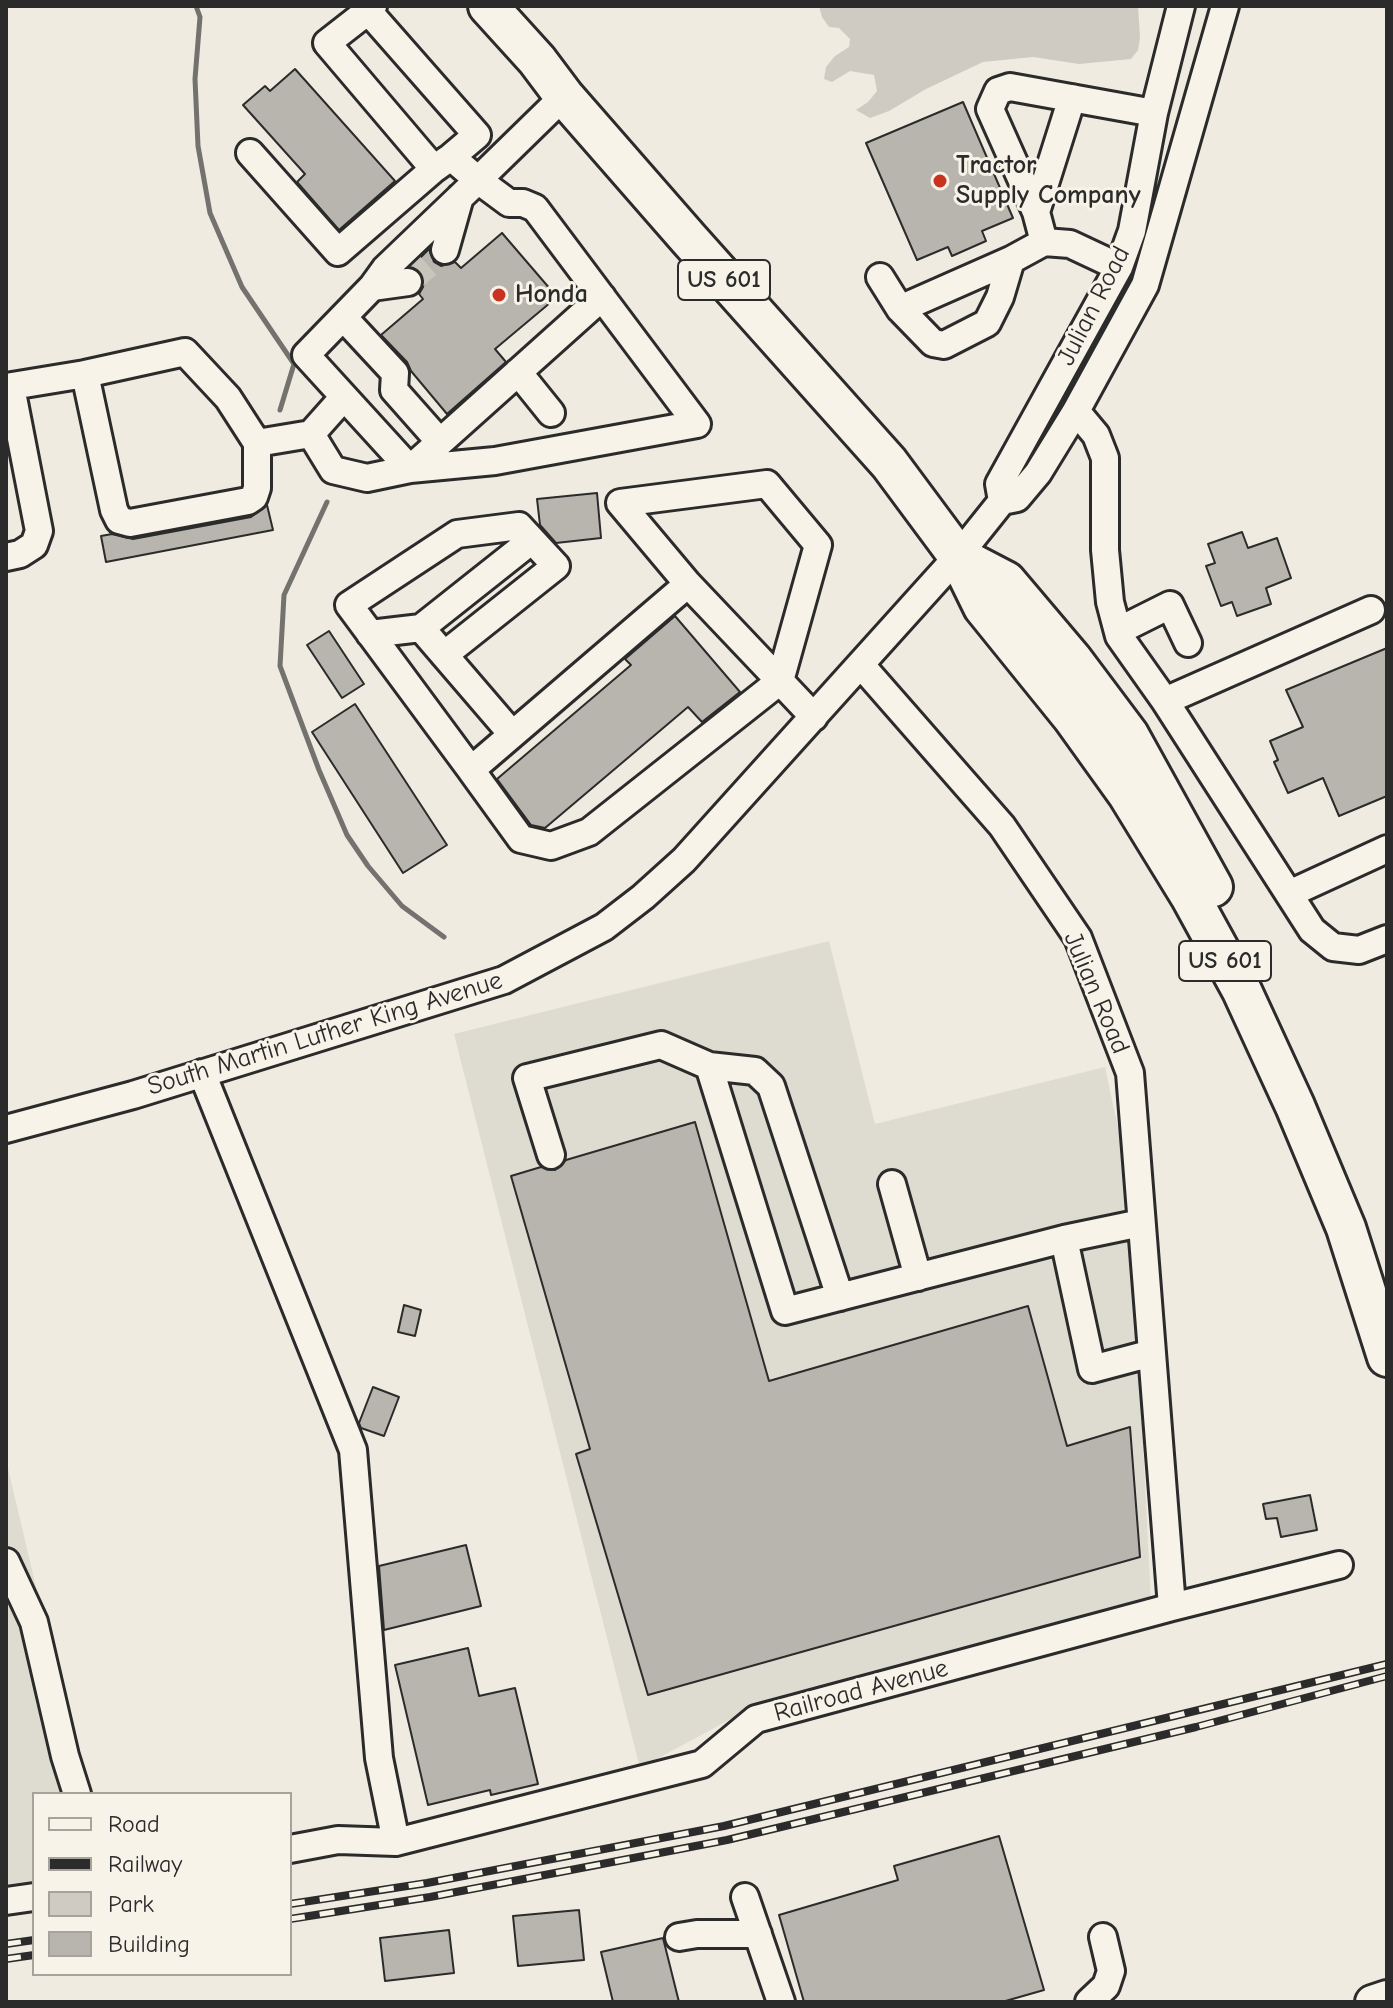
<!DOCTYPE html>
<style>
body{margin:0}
#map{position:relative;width:1393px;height:2008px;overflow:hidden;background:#efebe0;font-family:"Comic Neue",sans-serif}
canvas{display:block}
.frame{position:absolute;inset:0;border:8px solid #2b2b2b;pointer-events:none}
.legend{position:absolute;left:32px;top:1792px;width:260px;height:184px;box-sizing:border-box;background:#f7f3e8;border:2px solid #a5a39c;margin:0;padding:10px 14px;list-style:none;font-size:24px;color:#2b2b2b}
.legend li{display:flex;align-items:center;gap:16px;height:40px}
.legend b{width:40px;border:2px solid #a5a39c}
</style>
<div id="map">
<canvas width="1393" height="2008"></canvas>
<div class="frame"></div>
<ul class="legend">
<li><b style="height:10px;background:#f7f3e8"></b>Road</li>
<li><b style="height:10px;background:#2b2b2b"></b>Railway</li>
<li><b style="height:22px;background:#cfcbc2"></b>Park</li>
<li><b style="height:22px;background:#b8b5ae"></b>Building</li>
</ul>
</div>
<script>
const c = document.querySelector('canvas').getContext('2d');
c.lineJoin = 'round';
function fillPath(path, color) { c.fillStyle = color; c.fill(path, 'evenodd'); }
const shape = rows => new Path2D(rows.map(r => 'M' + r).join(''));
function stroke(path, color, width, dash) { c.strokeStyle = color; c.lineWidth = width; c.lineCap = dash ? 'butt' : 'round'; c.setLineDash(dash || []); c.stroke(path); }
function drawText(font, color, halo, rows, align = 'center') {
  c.font = font + ' "Comic Neue",sans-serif'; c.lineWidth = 6; c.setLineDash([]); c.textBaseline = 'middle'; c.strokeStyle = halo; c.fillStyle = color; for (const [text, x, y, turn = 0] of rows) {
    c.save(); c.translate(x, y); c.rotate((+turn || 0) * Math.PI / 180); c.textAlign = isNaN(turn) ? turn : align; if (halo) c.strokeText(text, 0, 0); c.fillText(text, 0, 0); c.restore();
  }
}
const built = shape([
 [829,941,875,1124,1105,1067,1130,1184,1151,1602,742,1713,640,1768,454,1034],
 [6,1460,85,1794,34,1794,34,1902,6,1905]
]);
const green = shape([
 [819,6,1138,6,1140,38,1138,50,1131,59,1079,64,1033,57,983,62,926,89,889,111,870,118,856,110,868,102,877,91,874,75,850,71,832,82,824,79,826,67,835,56,849,47,850,39,839,28,829,27,822,17]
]);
const stream = shape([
 [196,6,200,17,195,79,198,146,210,213,242,287,294,364,280,410],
 [327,502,284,595,280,666,319,770,347,835,368,866,402,906,444,937]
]);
const building = shape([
 [295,69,395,181,339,230,297,182,305,174,243,105,265,86,270,91,295,69],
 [963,102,1013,218,982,231,986,241,952,256,948,247,917,260,866,143,963,102],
 [502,233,557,297,495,349,506,362,447,414,411,371,407,362,381,335,423,299,419,294,423,287,424,279,420,272,411,267,429,249,434,262,441,266,455,262,461,268,502,233],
 [597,493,601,538,556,543,540,525,537,499,597,493],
 [267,505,273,530,106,562,101,536,112,534,133,539,251,517,267,505],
 [1242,532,1248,548,1277,538,1291,578,1266,588,1271,604,1237,616,1232,602,1221,606,1206,566,1215,563,1208,544,1242,532],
 [675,616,740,692,702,722,688,707,545,828,531,825,497,779,631,665,625,659,675,616],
 [329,631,364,684,342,698,307,645,329,631],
 [1387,648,1387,796,1339,816,1323,778,1288,793,1274,762,1278,760,1270,741,1303,727,1286,690,1387,648],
 [355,704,447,845,403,873,312,732,355,704],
 [695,1122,769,1381,1028,1306,1067,1446,1130,1427,1140,1557,648,1695,576,1454,590,1449,511,1176,541,1167,555,1170,566,1160,695,1122],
 [404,1305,421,1310,415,1336,398,1332,404,1305],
 [373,1387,399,1397,384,1436,361,1428,359,1423,373,1387],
 [1310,1495,1317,1530,1281,1537,1277,1518,1266,1519,1263,1504,1310,1495],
 [466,1545,481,1606,384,1630,379,1566,466,1545],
 [468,1648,479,1696,515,1688,538,1784,491,1795,490,1790,428,1805,395,1665,468,1648],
 [999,1836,1044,1990,1002,2002,804,2002,779,1915,898,1880,894,1866,999,1836],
 [579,1910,584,1960,518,1966,513,1916,579,1910],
 [449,1930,454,1973,385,1981,380,1938,449,1930],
 [663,1938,679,2002,613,2002,601,1952,663,1938]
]);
const minorTunnel = shape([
 [408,282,445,250]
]);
const minor = shape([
 [373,6,368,11,477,135,451,157,478,180,385,269,372,287,306,355,410,469,495,461,697,424,535,208,523,203,509,203,478,180,564,96],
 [368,11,327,43,434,169,448,159],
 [250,153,338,252,434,169],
 [1036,212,1072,98],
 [1044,242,1036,212,990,109,998,91,1010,87,1154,113],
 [445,250,460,197],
 [880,277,900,309,933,343,944,345,987,323,1000,297,1011,260],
 [372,287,408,282],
 [900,309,1011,260,1044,242,1070,244,1119,267],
 [343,317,395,373,394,390,440,442],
 [518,372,551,413],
 [6,387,85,374],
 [1076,411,1096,435,1105,458,1105,550,1110,602,1119,636,1165,701,1312,930,1333,947,1359,950,1387,939],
 [311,434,333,470,367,478,410,469,602,297],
 [257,443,228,398,185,352,85,374,114,510,119,520,130,523,248,501,254,497,257,488,257,443,311,434,343,398],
 [1002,501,999,484,1119,267,1132,231,1154,113,1181,6],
 [6,557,20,554,34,545,39,531,11,387],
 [688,584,620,503,767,484,818,545,780,681,589,832,551,846,521,839,471,770,688,584,780,681,814,717],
 [421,628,532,540],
 [1118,631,1170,605,1188,643],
 [370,634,421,628,512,734],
 [444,655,556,566,519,526,457,534,349,605,471,770],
 [861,665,1002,826,1078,938,1130,1073,1172,1607],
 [1165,701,1371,610],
 [1289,894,1387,849],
 [709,1066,755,1071,771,1086,840,1297],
 [202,1073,353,1450,379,1758,396,1842],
 [6,1129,133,1095,504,980,604,927,643,897,684,860,958,556,1002,501,1017,498,1038,473,1076,411,1145,285,1225,6],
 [551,1155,527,1078,661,1045,709,1066,785,1311,1064,1239],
 [892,1184,918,1277],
 [1141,1223,1064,1239,1092,1369,1152,1353],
 [6,1562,34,1622,65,1756,77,1794],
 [290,1849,338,1840,396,1842,702,1764,756,1719,1172,1607,1339,1565],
 [745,1897,781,2002],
 [6,1901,34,1897],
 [679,1937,697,1934,758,1934],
 [1089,2002,1106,1986,1111,1971,1103,1937]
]);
const major = shape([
 [1372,2002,1387,1997]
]);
const highway = shape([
 [488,6,537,60,564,96,688,238,889,463,958,556,983,607,1072,717,1128,795,1190,896,1242,991,1295,1106,1346,1228,1387,1357],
 [958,556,1006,581,1072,659,1129,735,1213,887]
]);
const rail = shape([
 [290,1904,427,1883,724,1826,1387,1664],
 [290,1919,430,1897,727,1840,1196,1727,1387,1676],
 [6,1944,34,1940],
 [6,1959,34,1955]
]);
const markers = [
 [940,181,8,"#c8321e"],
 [499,295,8,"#c8321e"]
];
const shields = [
 [724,280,92],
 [1225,961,92]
];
const shieldNames = [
 ["US 601",724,280],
 ["US 601",1225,961]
];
const poiNames = [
 ["Tractor",956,166],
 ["Supply Company",956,196],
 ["Honda",515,295]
];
const streetNames = [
 ["Julian Road",1094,306,-63],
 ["Julian Road",1096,993,67],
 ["South Martin Luther King Avenue",325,1034,-17],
 ["Railroad Avenue",861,1691,-15]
];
fillPath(built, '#dedbd1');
fillPath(green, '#cfcbc2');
stroke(stream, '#74726e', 5);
fillPath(building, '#b8b5ae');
stroke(building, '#2b2b2b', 2);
stroke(minorTunnel, '#c8c5bc', 26, [26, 13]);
stroke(minor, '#2b2b2b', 32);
stroke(major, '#2b2b2b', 38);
stroke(highway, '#2b2b2b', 44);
stroke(minor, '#f7f3e8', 26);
stroke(major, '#f7f3e8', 32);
stroke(highway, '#f7f3e8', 38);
stroke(rail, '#2b2b2b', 8);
stroke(rail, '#f7f3e8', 5, [15]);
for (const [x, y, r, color] of markers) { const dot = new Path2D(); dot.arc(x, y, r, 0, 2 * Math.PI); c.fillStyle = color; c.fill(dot); stroke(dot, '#f7f3e8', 3); }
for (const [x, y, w] of shields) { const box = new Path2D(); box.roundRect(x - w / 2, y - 20, w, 40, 6); c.fillStyle = '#f7f3e8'; c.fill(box); stroke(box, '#2b2b2b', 2); }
drawText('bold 24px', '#2b2b2b', null, shieldNames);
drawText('bold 26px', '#2b2b2b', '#f7f3e8', poiNames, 'left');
drawText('26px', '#2b2b2b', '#f7f3e8', streetNames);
</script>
